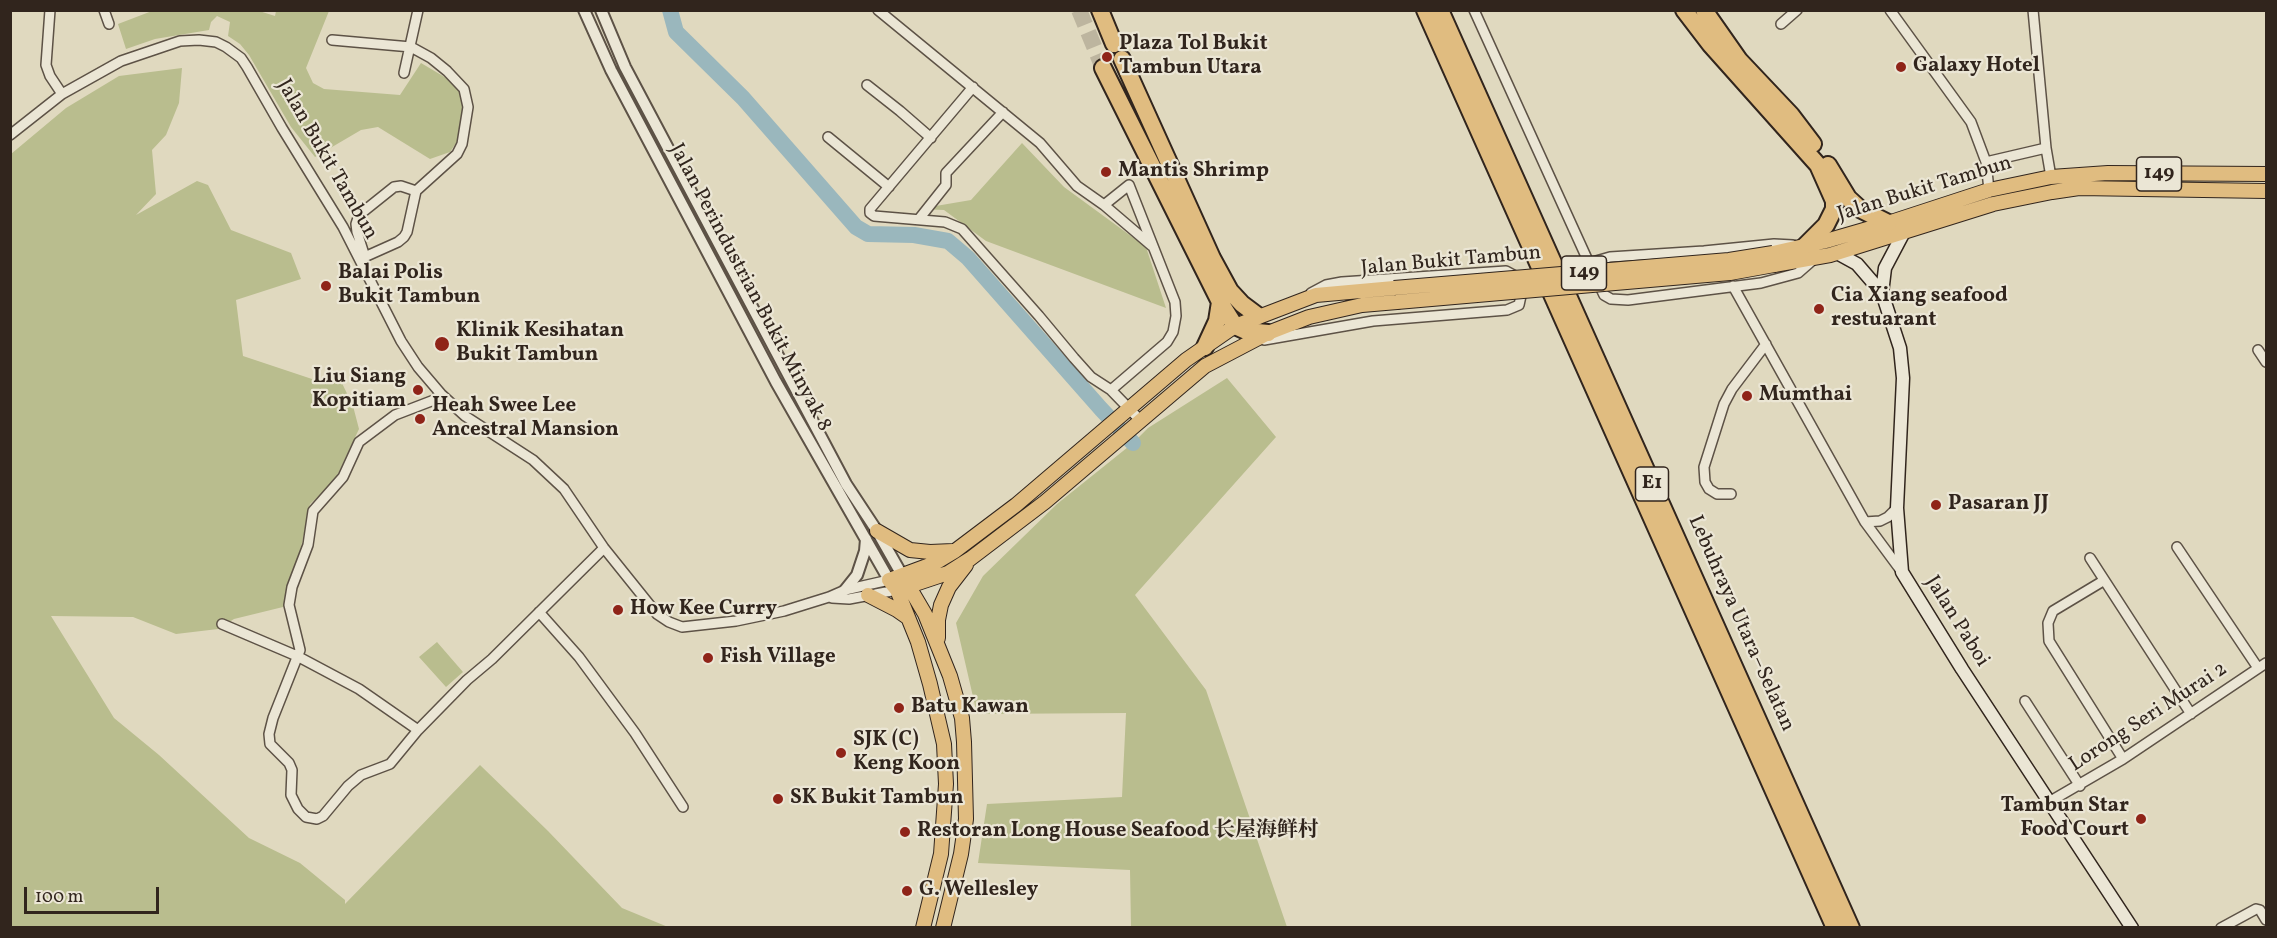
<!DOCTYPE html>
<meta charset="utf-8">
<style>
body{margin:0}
#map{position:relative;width:2277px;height:938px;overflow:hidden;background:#e0d9bf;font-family:Vollkorn,serif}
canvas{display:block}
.frame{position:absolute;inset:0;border:12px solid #31251d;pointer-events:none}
.scale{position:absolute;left:24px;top:887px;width:135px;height:27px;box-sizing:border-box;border:3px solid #31251d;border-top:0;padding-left:8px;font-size:18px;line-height:21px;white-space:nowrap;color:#31251d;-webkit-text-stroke:4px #ebe6d5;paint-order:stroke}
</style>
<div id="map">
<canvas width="2277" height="938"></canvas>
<div class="frame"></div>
<div class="scale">100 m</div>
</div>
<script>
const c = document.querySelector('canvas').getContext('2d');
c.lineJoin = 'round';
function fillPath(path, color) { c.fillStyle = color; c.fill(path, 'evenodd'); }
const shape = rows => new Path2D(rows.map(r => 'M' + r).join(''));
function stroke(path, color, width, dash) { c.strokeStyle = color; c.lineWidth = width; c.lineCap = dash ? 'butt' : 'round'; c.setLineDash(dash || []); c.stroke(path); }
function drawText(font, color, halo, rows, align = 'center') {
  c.font = font + ' Vollkorn,"Noto Serif SC",serif'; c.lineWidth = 4.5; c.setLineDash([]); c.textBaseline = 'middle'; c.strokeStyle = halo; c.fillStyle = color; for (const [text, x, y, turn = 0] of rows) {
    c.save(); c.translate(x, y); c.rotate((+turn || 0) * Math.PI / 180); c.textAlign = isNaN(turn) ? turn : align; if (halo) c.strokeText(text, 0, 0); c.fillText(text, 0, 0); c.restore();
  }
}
const green = shape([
 [256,10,275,16,276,11,329,11,306,68,313,83,324,89,400,95,421,63,453,82,461,94,463,106,458,140,450,152,430,159,378,127,361,130,315,157,291,127,249,55,240,44,228,36,230,22,217,16,211,22,209,30,155,39,126,49,118,24,152,11],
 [182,68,179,103,166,135,152,150,156,194,136,215,197,181,208,185,231,230,291,253,301,279,236,300,243,356,315,380,340,379,353,406,359,429,334,482,310,504,302,543,283,607,234,619,218,629,176,634,133,617,51,616,114,718,159,755,249,838,300,863,345,900,345,904,480,765,548,831,622,908,668,927,11,928,11,154,66,108,119,76],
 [1022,143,1064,187,1146,247,1166,308,986,241,944,210,918,209,971,200],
 [1227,378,1276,437,1135,595,1206,690,1287,927,1131,927,1130,870,978,863,987,804,1122,797,1126,713,977,714,956,623,983,576,1057,504,1133,443,1148,428],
 [437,642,463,672,446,687,419,657]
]);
const river = shape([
 [670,10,676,32,743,98,856,227,868,234,914,235,948,241,968,258,1101,409,1133,443]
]);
const motorwayTunnel = shape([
 [1079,10,1103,68]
]);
const minor = shape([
 [50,10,46,65,50,76,62,94],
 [104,10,109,24],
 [878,10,1040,143,1077,186,1104,205,1152,246],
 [1474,10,1589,263],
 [1890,10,1971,122,1986,162,1989,190],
 [2033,10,2046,148,2051,177],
 [1781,24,1797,10],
 [332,40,411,47,431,58,447,71,464,89,468,107,462,144,457,154,416,191,407,232,404,237,398,242,360,259],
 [404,73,418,10],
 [867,85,900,111,931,138],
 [973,87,870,209,870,213,874,216,945,222,962,229,1039,316,1074,358,1091,377,1111,390,1140,420],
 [10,135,62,94,121,61,180,41,199,40,216,42,226,47,241,58,247,67,282,128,343,227,401,341,418,367,441,394,465,416,533,460,564,489,604,548,657,614,669,622,682,627,736,621,784,611,829,597,845,590,889,580],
 [828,137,889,187],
 [1986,162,2046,148],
 [1104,205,1129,185,1175,302,1176,316,1173,332,1167,342,1111,390],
 [919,219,946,185,946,173,1003,112],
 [1793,245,1774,244,1704,251,1610,257,1589,263,1604,295,1611,299,1628,300,1761,283,1798,273,1814,259],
 [365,257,357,232,356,224,359,215,394,187,401,186,416,191],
 [1733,286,1865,522,1902,572],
 [1264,340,1373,321,1507,310,1519,305,1522,291,1521,279,1506,271,1342,282,1326,285,1311,293],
 [2258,350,2266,362],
 [441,394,434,400,395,415,359,442,343,477,313,511,308,545,292,587,289,605,300,650,273,718,269,734,270,744,289,763,292,770,291,795,298,809,306,817,317,819,323,816,348,786,361,775,390,764,418,730,467,680,492,659,604,548],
 [1731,494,1717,494,1709,489,1705,482,1704,467,1724,404,1732,389,1766,344],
 [1865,522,1880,521,1888,517,1897,508],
 [2177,547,2258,668],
 [2090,558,2191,714],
 [2103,581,2053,611,2048,623,2049,641,2123,759],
 [832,598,849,599,897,590],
 [539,612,579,657,635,733,683,807],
 [222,624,297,656,359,689,418,730],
 [2025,701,2080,786],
 [2049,802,2123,759,2266,663],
 [2221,928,2256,909,2260,910,2266,920]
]);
const tertiary = shape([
 [584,10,611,70,776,382,889,580],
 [601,10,625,67,846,484,877,531,902,575],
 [845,590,857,575,865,551,866,539]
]);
const secondary = shape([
 [1904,232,1885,268,1882,293,1900,348,1903,378,1897,508,1902,572,1962,669,2132,928],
 [1837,253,1857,264,1882,293]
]);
const primary = shape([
 [1773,253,1826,241,1888,223,1989,190,2051,177,2108,173,2266,174],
 [1774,265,1830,255,1993,204,2052,192,2079,188,2266,191],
 [877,531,910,550,930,552,953,551],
 [905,580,925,614,950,676,962,718,964,742,966,819,961,854,943,928],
 [897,590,948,573,970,559,1045,502,1205,366,1268,333,1309,317,1362,305,1397,302],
 [868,595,897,610,907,617],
 [938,638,938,620,941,605,949,587,966,565],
 [923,928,941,854,946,784,944,744,930,684,918,642,897,590,889,580,935,563,955,551,1016,505,1186,360,1235,326,1316,295,1394,288]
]);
const motorway = shape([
 [1100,10,1114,44],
 [1425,10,1835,928],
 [1440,10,1851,928],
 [1684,10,1710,44,1818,165,1834,201,1834,209,1826,225,1805,246],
 [1704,10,1739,60,1791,115,1813,144],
 [1122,59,1212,258,1230,291,1242,304,1258,316],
 [1103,68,1220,302,1235,326,1246,331,1268,333],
 [1828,165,1848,198,1860,209,1888,223],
 [1205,347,1217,321,1220,302]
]);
const primaryBridge = shape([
 [1394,288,1729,260,1773,253],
 [1397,302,1730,273,1774,265]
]);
const markers = [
 [1107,57,6,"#8f2418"],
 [1901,67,6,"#8f2418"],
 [1106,172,6,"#8f2418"],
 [326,286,6,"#8f2418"],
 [1819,309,6,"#8f2418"],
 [442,344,8,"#8f2418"],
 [418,390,6,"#8f2418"],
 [1747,396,6,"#8f2418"],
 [420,419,6,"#8f2418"],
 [1936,505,6,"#8f2418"],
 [618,610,6,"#8f2418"],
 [708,658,6,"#8f2418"],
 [899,708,6,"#8f2418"],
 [841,753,6,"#8f2418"],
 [778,799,6,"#8f2418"],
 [2141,819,6,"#8f2418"],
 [905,832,6,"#8f2418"],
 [907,891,6,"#8f2418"]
];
const shields = [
 [2159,174,45],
 [1584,273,45],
 [1652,484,33]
];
const shieldNames = [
 ["149",2159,174],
 ["149",1584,273],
 ["E1",1652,484]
];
const poiNames = [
 ["Plaza Tol Bukit",1119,45],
 ["Tambun Utara",1119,69],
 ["Galaxy Hotel",1913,67],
 ["Mantis Shrimp",1118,172],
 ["Balai Polis",338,274],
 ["Bukit Tambun",338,298],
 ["Cia Xiang seafood",1831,297],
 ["restuarant",1831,321],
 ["Klinik Kesihatan",456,332],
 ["Bukit Tambun",456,356],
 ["Liu Siang",406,378,"right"],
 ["Kopitiam",406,402,"right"],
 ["Mumthai",1759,396],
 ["Heah Swee Lee",432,407],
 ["Ancestral Mansion",432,431],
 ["Pasaran JJ",1948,505],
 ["How Kee Curry",630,610],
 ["Fish Village",720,658],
 ["Batu Kawan",911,708],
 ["SJK (C)",853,741],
 ["Keng Koon",853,765],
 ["SK Bukit Tambun",790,799],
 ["Tambun Star",2129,807,"right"],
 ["Food Court",2129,831,"right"],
 ["Restoran Long House Seafood 长屋海鲜村",917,832],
 ["G. Wellesley",919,891]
];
const streetNames = [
 ["Jalan Bukit Tambun",326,160,60],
 ["Jalan Bukit Tambun",1925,190,-17],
 ["Jalan Bukit Tambun",1451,262,-5],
 ["Jalan Perindustrian Bukit Minyak 8",749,288,62],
 ["Jalan Paboi",1956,622,58],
 ["Lebuhraya Utara–Selatan",1740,624,66],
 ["Lorong Seri Murai 2",2149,718,-33]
];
fillPath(green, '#b9bd8e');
stroke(river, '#9ab7bd', 16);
stroke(motorwayTunnel, '#bdb59f', 16, [16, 8]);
stroke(minor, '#5d5246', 12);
stroke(tertiary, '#5d5246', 14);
stroke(secondary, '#31251d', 15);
stroke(primary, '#31251d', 16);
stroke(motorway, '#31251d', 20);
stroke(minor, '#ebe6d5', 9);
stroke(tertiary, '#ebe6d5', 10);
stroke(secondary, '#ebe6d5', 12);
stroke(primary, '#e0bc80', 14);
stroke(motorway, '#e0bc80', 16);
stroke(primaryBridge, '#31251d', 16, []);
stroke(primaryBridge, '#e0bc80', 14);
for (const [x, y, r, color] of markers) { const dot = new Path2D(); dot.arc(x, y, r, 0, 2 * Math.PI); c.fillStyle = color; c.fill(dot); stroke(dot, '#ebe6d5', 2); }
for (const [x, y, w] of shields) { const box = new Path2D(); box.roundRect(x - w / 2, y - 17, w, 34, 4.5); c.fillStyle = '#ebe6d5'; c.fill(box); stroke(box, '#31251d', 1.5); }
drawText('bold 20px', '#31251d', null, shieldNames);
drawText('bold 21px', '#31251d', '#ebe6d5', poiNames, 'left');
drawText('21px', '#31251d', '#ebe6d5', streetNames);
</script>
